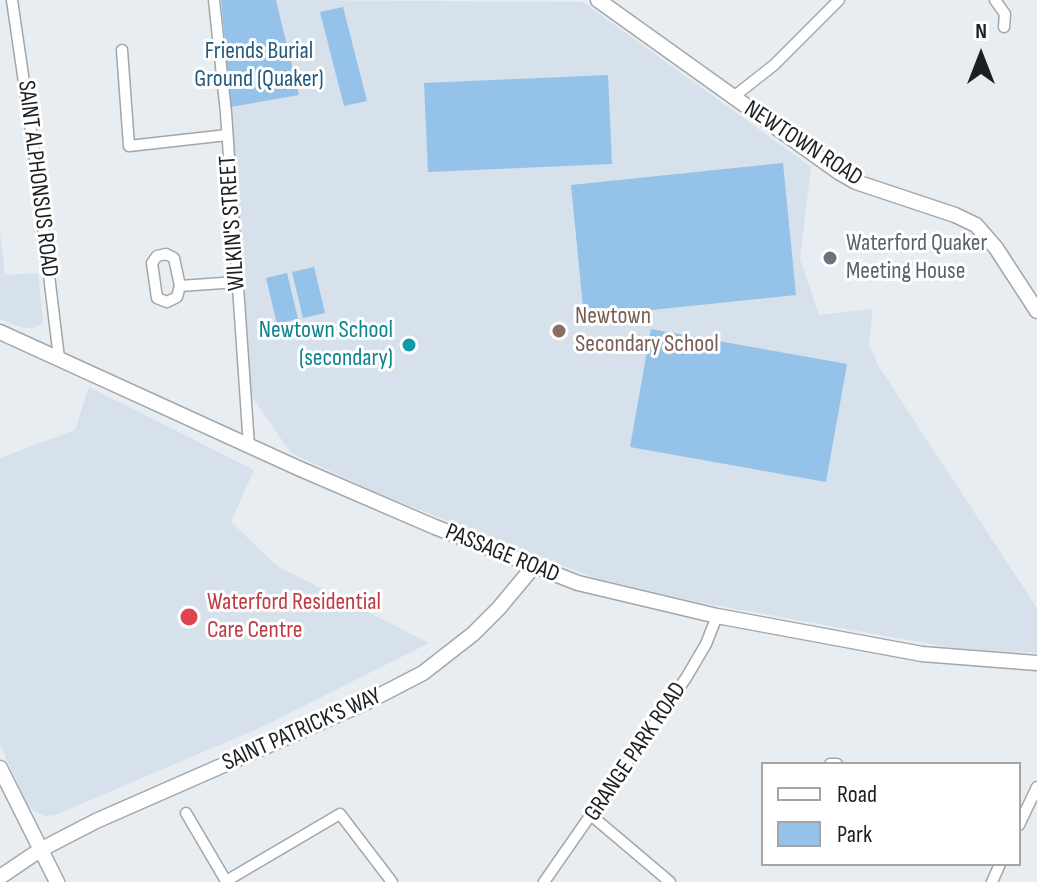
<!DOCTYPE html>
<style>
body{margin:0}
#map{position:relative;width:1037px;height:882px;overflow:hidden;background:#e8edf1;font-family:"Sofia Sans Condensed",sans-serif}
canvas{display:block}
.legend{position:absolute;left:761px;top:762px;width:260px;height:104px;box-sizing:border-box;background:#fff;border:2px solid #a5a5a6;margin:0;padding:10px 14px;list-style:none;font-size:24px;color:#1e1f21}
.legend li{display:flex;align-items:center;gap:16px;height:40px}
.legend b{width:40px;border:2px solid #a5a5a6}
.north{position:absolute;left:941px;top:16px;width:80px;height:80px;-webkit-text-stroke:6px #fff;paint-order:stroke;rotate:0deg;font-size:22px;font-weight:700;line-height:32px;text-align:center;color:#1e1f21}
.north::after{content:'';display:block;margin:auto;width:28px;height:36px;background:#1e1f21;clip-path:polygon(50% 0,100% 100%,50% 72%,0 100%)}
</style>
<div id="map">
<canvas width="1037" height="882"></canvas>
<ul class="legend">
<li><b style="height:10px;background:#fff"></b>Road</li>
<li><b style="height:22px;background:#94c2e8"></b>Park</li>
</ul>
<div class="north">N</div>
</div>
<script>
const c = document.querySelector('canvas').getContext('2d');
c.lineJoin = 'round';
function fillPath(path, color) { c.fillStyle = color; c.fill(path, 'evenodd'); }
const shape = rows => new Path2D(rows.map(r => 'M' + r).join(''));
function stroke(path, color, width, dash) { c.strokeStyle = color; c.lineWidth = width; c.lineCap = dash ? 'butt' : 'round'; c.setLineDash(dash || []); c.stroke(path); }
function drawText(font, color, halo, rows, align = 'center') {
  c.font = font + ' "Sofia Sans Condensed",sans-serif'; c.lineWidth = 6; c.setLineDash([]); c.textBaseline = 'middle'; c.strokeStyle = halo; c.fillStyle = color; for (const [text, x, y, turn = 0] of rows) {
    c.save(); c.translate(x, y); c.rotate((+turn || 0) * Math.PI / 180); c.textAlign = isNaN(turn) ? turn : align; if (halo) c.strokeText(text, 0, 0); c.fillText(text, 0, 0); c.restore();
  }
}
const built = shape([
 [276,0,583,2,811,167,800,259,819,315,873,309,869,345,879,367,1037,608,1037,653,953,648,697,602,595,578,384,496,291,453,252,397,231,107,298,95],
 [0,232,5,275,38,273,43,323,34,328,23,328,0,319],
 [89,387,254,470,231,522,277,566,429,643,262,727,55,815,45,816,35,812,27,804,0,745,0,458,75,430]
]);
const green = shape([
 [221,0,276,0,299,95,231,107],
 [343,7,367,101,344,106,320,12],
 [608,75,612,164,428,172,424,83],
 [783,163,796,295,584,317,571,185],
 [314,267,325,313,303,318,292,272],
 [287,273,298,319,277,324,266,278],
 [651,329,847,364,826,482,630,447]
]);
const street = shape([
 [12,0,34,151,59,358],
 [214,0,226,113,249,446],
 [995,0,1005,14,1004,27],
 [122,50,129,146,227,135],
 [732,98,774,65,839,0],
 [180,286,174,258,166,254,157,256,152,263,157,298,167,302,177,297,180,286,237,282],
 [830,764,837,764],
 [186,813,226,881,340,814,392,882],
 [592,816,670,882],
 [1019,825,1037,787],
 [544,882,686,678,706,644,717,616],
 [992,882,1000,864]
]);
const secondary = shape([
 [598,0,840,173,856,182,955,215,976,225,996,248,1037,311],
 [0,332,298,468,435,527,578,583,717,616,922,654,1037,663],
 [0,768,57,882],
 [0,877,40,850,96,821,367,702,423,673,473,634,499,608,534,566]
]);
const markers = [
 [830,258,8,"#6b7280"],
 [559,331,8,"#8d6e63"],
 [409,345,8,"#0f9aa8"],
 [189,617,10,"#e0444e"]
];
const parkNames = [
 ["Friends Burial",259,52],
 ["Ground (Quaker)",259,80]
];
const streetNames = [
 ["NEWTOWN ROAD",803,144,33],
 ["SAINT ALPHONSUS ROAD",37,179,83],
 ["WILKIN'S STREET",233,223,-94],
 ["PASSAGE ROAD",502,554,22],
 ["SAINT PATRICK'S WAY",302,730,-24],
 ["GRANGE PARK ROAD",636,752,-56]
];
const worshipNames = [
 ["Waterford Quaker",846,244],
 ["Meeting House",846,272]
];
const educationNames = [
 ["Newtown",575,317],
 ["Secondary School",575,345]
];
const cultureNames = [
 ["Newtown School",393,331],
 ["(secondary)",393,359]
];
const healthNames = [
 ["Waterford Residential",207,603],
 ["Care Centre",207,631]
];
fillPath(built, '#d6e1eb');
fillPath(green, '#94c2e8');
stroke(street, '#a2a7ab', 13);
stroke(secondary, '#a2a7ab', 17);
stroke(street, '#fff', 10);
stroke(secondary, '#fff', 14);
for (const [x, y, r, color] of markers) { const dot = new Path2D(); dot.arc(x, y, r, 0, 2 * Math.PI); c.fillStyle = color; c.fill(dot); stroke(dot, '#fff', 3); }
drawText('24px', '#255a7f', '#fff', parkNames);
drawText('24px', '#1e1f21', '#fff', streetNames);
drawText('24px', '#5b616d', '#fff', worshipNames, 'left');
drawText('24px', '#785e54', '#fff', educationNames, 'left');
drawText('24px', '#0d838f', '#fff', cultureNames, 'right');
drawText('24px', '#be3a42', '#fff', healthNames, 'left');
</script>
